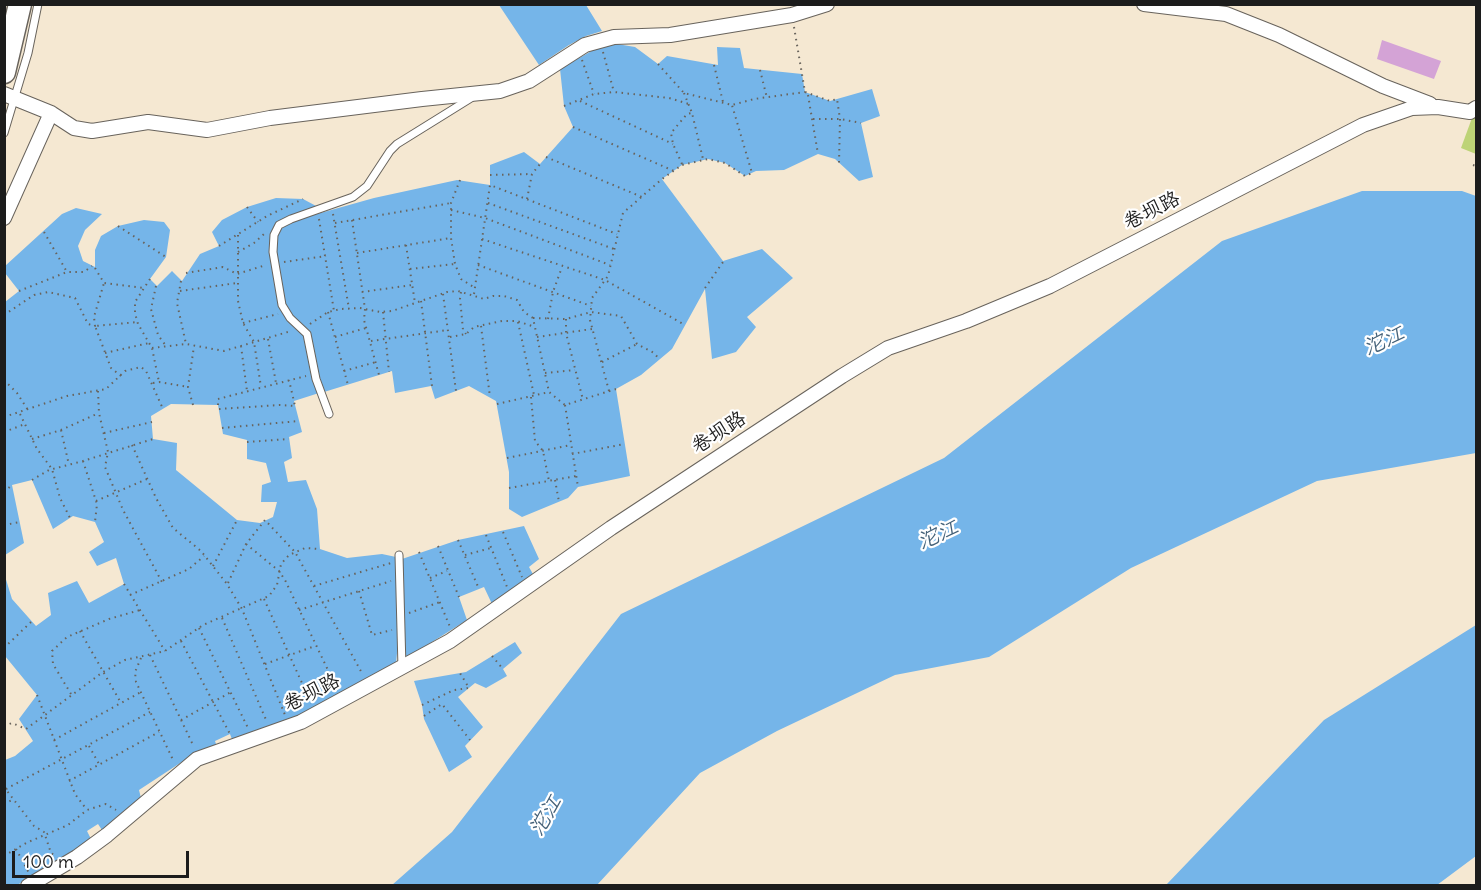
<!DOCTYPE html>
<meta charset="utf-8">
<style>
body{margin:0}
#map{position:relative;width:1481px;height:890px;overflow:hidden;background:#f5e8d2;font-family:Delius,sans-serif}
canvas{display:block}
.frame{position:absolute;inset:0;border:6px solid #1c1c1c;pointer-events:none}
.scale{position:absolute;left:12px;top:851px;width:177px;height:27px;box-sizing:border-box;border:3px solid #1c1c1c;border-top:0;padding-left:8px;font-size:18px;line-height:21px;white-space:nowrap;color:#1c1c1c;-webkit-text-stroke:4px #fff;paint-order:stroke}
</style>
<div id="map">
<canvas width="1481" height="890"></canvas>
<div class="frame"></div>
<div class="scale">100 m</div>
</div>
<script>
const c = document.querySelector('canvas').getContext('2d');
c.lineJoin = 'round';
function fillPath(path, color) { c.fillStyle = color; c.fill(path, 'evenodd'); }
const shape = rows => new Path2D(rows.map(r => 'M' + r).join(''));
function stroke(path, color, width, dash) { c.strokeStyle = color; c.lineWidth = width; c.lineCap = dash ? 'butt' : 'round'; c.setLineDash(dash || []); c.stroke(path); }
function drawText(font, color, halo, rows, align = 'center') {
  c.font = font + ' Delius,"LXGW WenKai TC",sans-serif'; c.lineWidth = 4.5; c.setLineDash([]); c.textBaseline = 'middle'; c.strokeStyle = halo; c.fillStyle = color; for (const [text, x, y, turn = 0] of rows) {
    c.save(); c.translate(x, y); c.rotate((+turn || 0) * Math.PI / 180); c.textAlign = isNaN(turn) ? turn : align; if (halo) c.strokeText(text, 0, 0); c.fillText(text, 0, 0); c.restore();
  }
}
const green = shape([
 [1476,107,1476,154,1461,148]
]);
const water = shape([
 [499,5,586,5,602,31,586,36,569,45,539,65],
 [617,44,635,47,658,64,667,56,718,65,717,47,740,48,744,68,802,74,805,92,830,101,872,89,880,116,861,123,873,177,859,181,835,159,818,154,784,170,756,171,745,176,725,163,708,159,682,165,662,179,723,261,762,249,793,278,747,317,756,327,736,352,712,359,705,289,672,349,641,375,616,389,630,476,578,487,568,498,522,517,509,509,509,472,496,401,469,386,435,399,431,386,395,393,392,371,324,392,312,359,310,331,290,314,284,302,276,251,277,237,281,229,292,221,374,198,457,180,490,185,490,165,524,152,540,164,573,127,564,106,560,69,595,49],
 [1362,191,1462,191,1476,196,1476,453,1317,481,1131,568,989,657,895,675,777,731,700,773,597,885,392,885,452,832,621,614,944,458,1222,241],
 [276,198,303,199,318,207,290,216,277,223,272,235,279,306,304,334,312,379,319,393,294,401,302,432,289,437,292,458,284,462,288,482,306,480,317,509,320,549,347,558,382,554,396,557,399,631,396,664,297,717,233,742,230,734,215,741,217,747,197,752,139,790,141,798,104,833,98,824,87,831,92,841,83,849,17,885,5,885,5,760,15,756,33,741,19,719,37,695,5,656,4,573,12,599,36,626,51,615,48,593,77,581,89,603,124,584,116,558,97,566,89,552,104,542,95,522,73,516,53,529,32,480,12,485,24,543,5,555,5,302,19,291,5,273,5,266,62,214,76,208,102,214,85,230,78,246,83,261,95,267,95,250,101,236,118,226,144,220,164,222,170,230,166,257,150,279,157,286,172,271,182,281,200,254,219,246,212,232,222,220,247,207],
 [171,404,218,405,223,434,247,440,247,459,266,463,271,482,262,485,261,502,277,502,273,517,260,523,237,520,176,470,177,443,153,439,151,416],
 [524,526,539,559,529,567,534,576,492,604,484,587,459,597,467,620,405,659,402,559,458,540],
 [1476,625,1476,856,1437,885,1166,885,1324,720],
 [515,642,522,653,503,669,507,676,486,688,475,683,458,697,483,727,465,746,472,757,449,772,424,719,422,705,414,681,466,672]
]);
const building = shape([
 [1382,40,1441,61,1434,79,1377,59]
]);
const path = shape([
 [794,27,805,92,830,101,837,99,840,119,839,163],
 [603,52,614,92],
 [582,60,594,94],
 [658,64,684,93,732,105,754,99,805,92],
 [714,65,723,102],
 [760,70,767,98],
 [684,93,692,113,703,159],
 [808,95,818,154],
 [580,101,673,144],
 [564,106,594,94,614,92,669,98,689,104],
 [813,119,840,119,861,123],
 [573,127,674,171],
 [546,157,642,197],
 [682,164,673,144,671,133,687,114,692,113],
 [1473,165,1476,166],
 [490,175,532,174],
 [460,180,451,203,451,238,455,264,461,279,475,288],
 [527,199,532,174,540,164],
 [488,203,614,249],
 [247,207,258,222],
 [451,210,485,218,610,265],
 [333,214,349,309],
 [319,219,334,311],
 [352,220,365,309,364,320,379,375],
 [335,223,451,203],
 [118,226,166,257],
 [44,232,67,272],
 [238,235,238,301,243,323,254,342,261,387],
 [482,239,605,280,685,325],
 [406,245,415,303],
 [219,246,267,216,303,199],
 [238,252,254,243,264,234],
 [357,253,451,238],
 [284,262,326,256],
 [478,265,591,306],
 [95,268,104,283,144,288],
 [410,269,455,264],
 [186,273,223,267,237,274,266,265],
 [150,279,135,302,135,313,138,324,152,348,159,382],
 [181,281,177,303,186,344],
 [156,286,151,309,158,335,166,346],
 [705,288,723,262],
 [19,291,67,272,84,272,92,266],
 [180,291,237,283],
 [362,292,412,285],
 [461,292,460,298,463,330,466,334],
 [443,294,456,391],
 [474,294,490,185,617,234],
 [421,301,432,386],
 [328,312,348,385],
 [383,312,389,372],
 [4,315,34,295,48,292,75,298,88,324,95,326,94,317,104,283],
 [533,318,566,319,591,312,621,316,637,344,654,353,660,360],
 [548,319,553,292,562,267],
 [566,319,566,333,583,400],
 [518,322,534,395],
 [243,323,278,314],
 [310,324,328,312,341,309,360,308,380,312,392,311,447,292,458,291,484,299,493,296,504,296,517,300,524,312,533,318,549,392],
 [481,326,490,397],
 [335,337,366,328],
 [450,337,466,334,474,327,502,321,517,321,535,327],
 [537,337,592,329],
 [268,339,276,383],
 [371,341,448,330],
 [241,346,247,391],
 [152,348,186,344,224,351,291,331],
 [105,353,149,343],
 [602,362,637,344],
 [344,371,376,362],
 [545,373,575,370],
 [121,376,111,368,95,326,138,322],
 [4,380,17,393,28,410],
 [153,383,159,382,188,387],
 [98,391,99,413,108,452,105,467,123,510,162,582],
 [609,391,590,320,592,298,608,276,623,213,662,179,682,165,708,159,725,163,745,176,752,173,732,105],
 [531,397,535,441,543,451,549,481],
 [497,404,549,392,565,405,616,389],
 [193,405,188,387,194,346],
 [218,405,218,399,306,376],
 [565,405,578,487],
 [219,409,280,405,295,406,289,380],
 [20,414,37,449,52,469,60,498,70,518],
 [4,417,67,396,106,389,125,371,141,367,146,371,163,409],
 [222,428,299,421],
 [61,430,69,465],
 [4,432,25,424],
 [104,433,152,422],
 [32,439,61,430,99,413],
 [247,442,289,439],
 [132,445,156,498,173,528,201,551,227,584,242,609,285,715],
 [572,454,625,444],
 [507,458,571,445],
 [83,461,97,504,95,522],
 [32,480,49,470,83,461,153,439],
 [555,480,559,502],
 [509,488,576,476],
 [4,492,12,485],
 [96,501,147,479],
 [4,525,20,522],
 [503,532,522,577],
 [486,535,507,587],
 [458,540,479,589],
 [246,544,279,571,285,580,337,689],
 [438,546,459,597],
 [419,552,450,627],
 [465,555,491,548],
 [213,566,237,520],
 [4,575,5,575],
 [430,578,447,571],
 [228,583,246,544,265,520,295,552,363,675],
 [124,584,165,651],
 [314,586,391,563],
 [359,591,372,635,392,630],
 [130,595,189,569,204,556],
 [264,599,311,703],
 [299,610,391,581],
 [409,613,440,602],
 [222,618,267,722],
 [199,628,248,728],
 [80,631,121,703],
 [181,641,230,734],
 [4,648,32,621],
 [150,655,194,747],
 [492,656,503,669],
 [141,658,135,672,136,682,174,762],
 [265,664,315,646],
 [71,694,53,664,52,651,67,637,109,619,140,610],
 [37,695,75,794,87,810],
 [422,705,454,690,469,688,460,673],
 [424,716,442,704,470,740],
 [181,720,231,692],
 [4,726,12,723,26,729,103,672,125,660,165,651,203,625,269,596,277,585,281,564,289,555,305,548,320,549],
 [54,740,141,692],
 [89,746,99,764],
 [69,781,159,732],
 [4,787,34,826,44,832,51,853,54,855],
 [6,789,150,712],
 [4,804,14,799],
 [16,849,29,873],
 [4,856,26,843,68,825,87,810,106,804,116,810]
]);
const service = shape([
 [4,133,28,53,38,4],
 [329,414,316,379,307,334,290,318,282,305,273,252,274,235,279,225,291,219,353,197,367,186,390,151,397,144,471,98],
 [399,555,402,668]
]);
const minor = shape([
 [1144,4,1226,14,1279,35,1383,86,1430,104],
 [4,94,51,113,74,128,92,131,148,122,207,130,270,118,422,99,500,91,529,81,585,45,614,37,670,35,792,15,827,4],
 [4,218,51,113],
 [28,886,77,857,107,835,197,759,301,722,450,641,611,528,842,376,888,348,966,321,1050,286,1363,125,1412,108,1438,107,1470,112,1476,108]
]);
const trunk = shape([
 [4,72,20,4]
]);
const streetNames = [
 ["卷坝路",1152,211,-27],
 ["卷坝路",719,433,-33],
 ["卷坝路",312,693,-27]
];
const waterNames = [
 ["沱江",1384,341,-24],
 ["沱江",938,535,-24],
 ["沱江",546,816,-59]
];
fillPath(green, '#bdd376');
fillPath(water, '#75b5e9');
fillPath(building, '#d4a3d6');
stroke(service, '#68635c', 9);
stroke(minor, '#68635c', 16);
stroke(trunk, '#68635c', 25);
stroke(path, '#68635c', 2, [1.5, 4.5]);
stroke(service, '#fff', 7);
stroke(minor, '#fff', 14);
stroke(trunk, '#fff', 22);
drawText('20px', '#1c1c1c', '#fff', streetNames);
drawText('italic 21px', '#446178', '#fff', waterNames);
</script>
